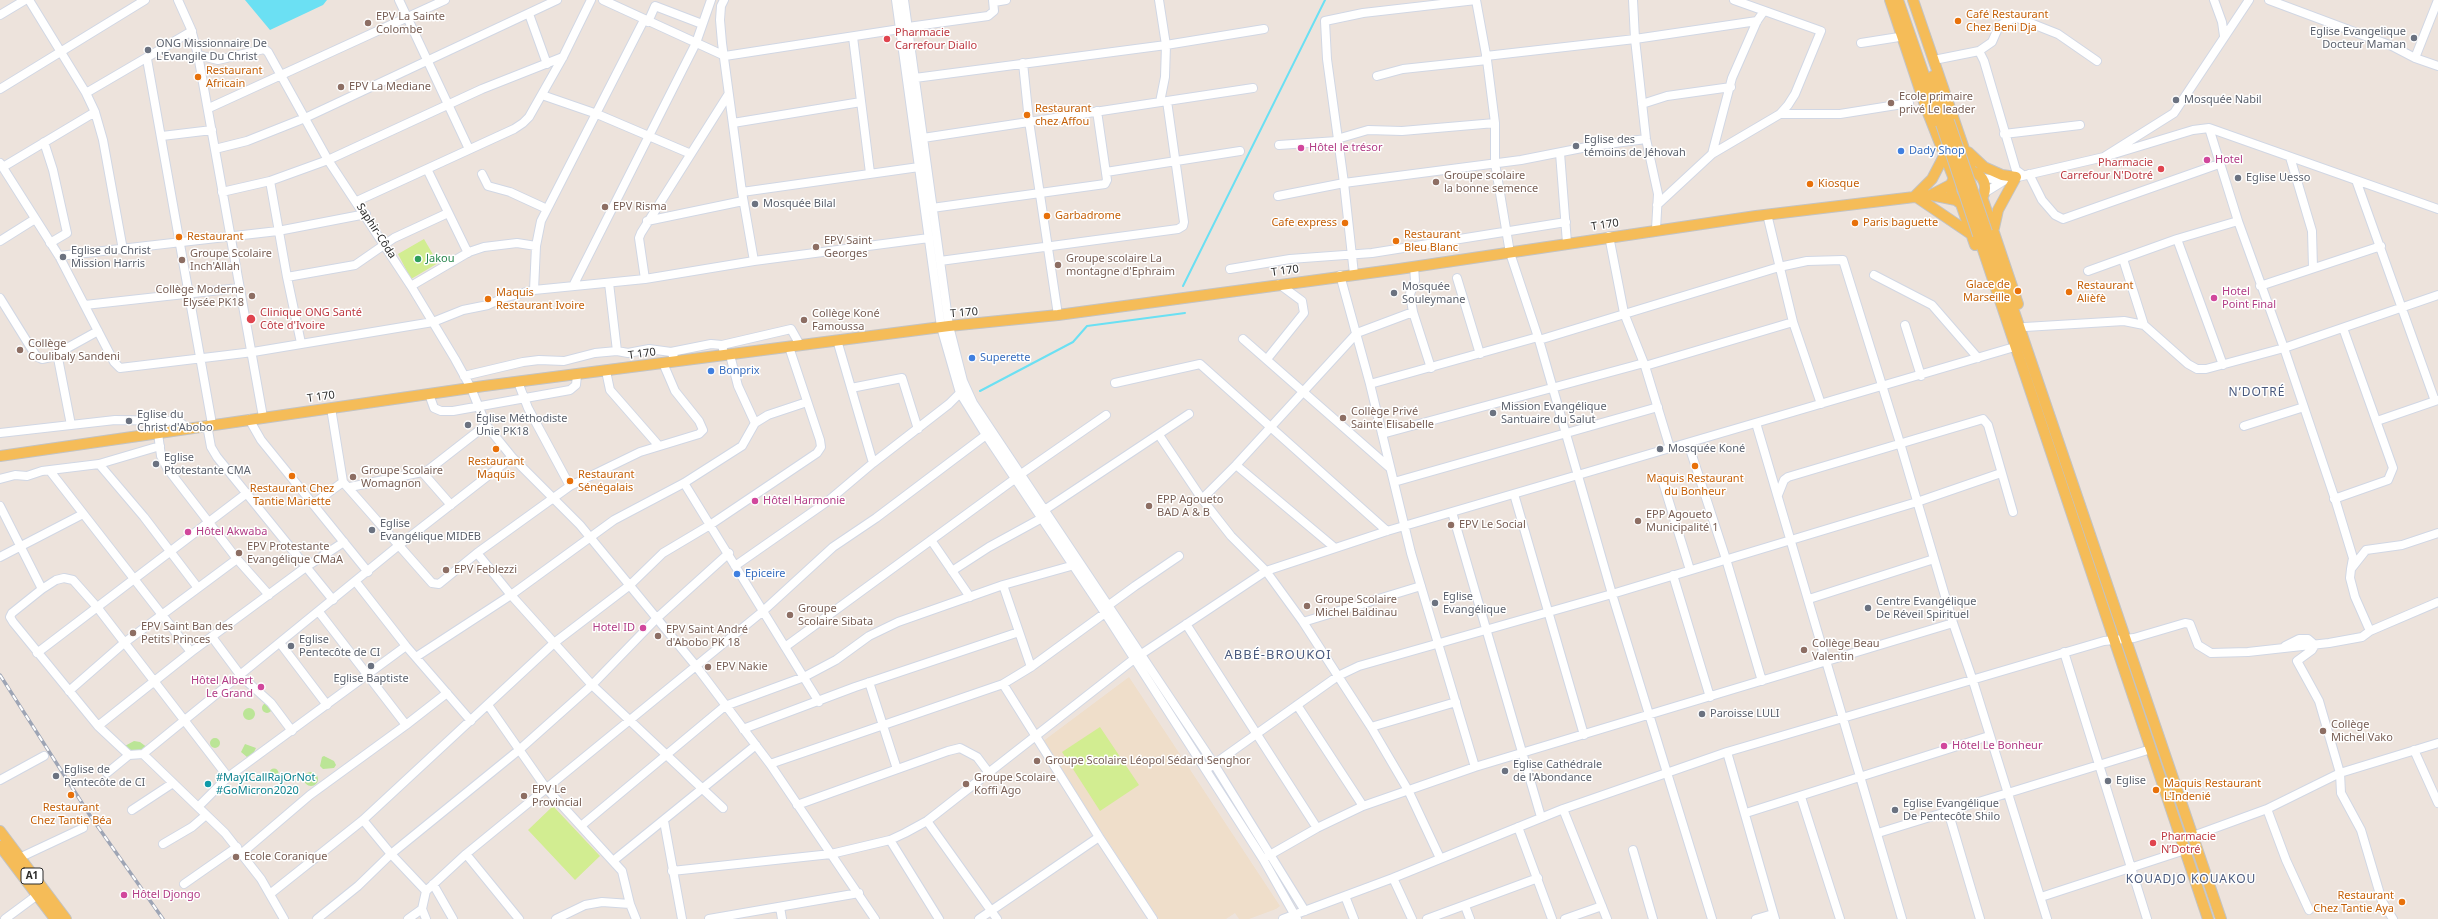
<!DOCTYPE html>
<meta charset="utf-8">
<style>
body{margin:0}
canvas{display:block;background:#ede3dc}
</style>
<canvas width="2438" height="919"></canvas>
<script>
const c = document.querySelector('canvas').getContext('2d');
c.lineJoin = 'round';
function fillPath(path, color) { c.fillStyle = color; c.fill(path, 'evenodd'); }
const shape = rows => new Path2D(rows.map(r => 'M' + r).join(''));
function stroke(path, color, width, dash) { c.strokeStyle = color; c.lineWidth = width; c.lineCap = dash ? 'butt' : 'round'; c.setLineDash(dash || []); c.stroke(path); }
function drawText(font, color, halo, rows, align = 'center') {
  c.font = font + ' "Noto Sans",sans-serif'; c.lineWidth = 3; c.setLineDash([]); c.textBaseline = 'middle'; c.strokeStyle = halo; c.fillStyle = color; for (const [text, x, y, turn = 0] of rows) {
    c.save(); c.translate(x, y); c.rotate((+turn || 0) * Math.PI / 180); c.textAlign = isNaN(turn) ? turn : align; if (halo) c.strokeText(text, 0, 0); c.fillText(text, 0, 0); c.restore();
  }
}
const education = shape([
 [1129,677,1280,906,1276,909,1249,919,1239,919,1235,913,1226,919,1159,919,1042,742]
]);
const green = shape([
 '262 708a5 5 0 1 1 10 0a5 5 0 1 1-10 0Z',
 '243 714a6 6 0 1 1 12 0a6 6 0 1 1-12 0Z',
 '210 743a5 5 0 1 1 10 0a5 5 0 1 1-10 0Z',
 [134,741,140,742,148,748,142,753,129,752,123,747],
 [245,744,256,748,253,754,247,757,241,752],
 [324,756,334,761,336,765,334,768,323,769,320,766,322,757],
 '269.5 773a4.5 4.5 0 1 1 9 0a4.5 4.5 0 1 1-9 0Z',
 '304 779a7 7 0 1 1 14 0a7 7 0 1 1-14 0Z'
]);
const pitch = shape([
 [424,239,438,263,411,279,398,254],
 [1100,727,1139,785,1100,811,1062,752],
 [553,806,600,856,575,880,528,830]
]);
const water = shape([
 [245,0,327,0,323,5,270,30]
]);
const stream = shape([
 [1183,286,1325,0],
 [980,391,1073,342,1087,326,1185,313]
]);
const minor = shape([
 [29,0,86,93,95,112,103,140,123,250],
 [178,0,191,29,198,55,263,417],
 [399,0,469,149],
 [603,0,725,56,900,29],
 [724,0,721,6,720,20,722,43,742,192,754,261],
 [896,0,941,327,960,393,986,435,1105,613,1263,859,1297,919],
 [904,0,949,326,963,381,973,403,1214,764,1305,911],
 [1159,0,1166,45,1165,77,1160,102],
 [1476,0,1487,60],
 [2214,0,2222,22,2224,36],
 [2269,0,2392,46,2415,58,2438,66],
 [994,2,1006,0],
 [529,14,547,64],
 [0,15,25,0],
 [648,22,655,6,702,24],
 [908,27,988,16,994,11,993,0],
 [853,37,870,173],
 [1861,43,1899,37,1901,34],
 [1979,51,1984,61,2016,170,2023,175],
 [198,55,218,60,264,49,268,52,328,160,411,286,455,359,471,388,486,425,512,457,580,525,696,666,770,764,875,919],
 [1486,56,1635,39,1633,0],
 [2415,58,2438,0],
 [147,59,212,424],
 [1934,60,1979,51,1992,42,1999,26,2015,17,2058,34,2097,61],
 [1023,63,1029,121,1058,315],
 [915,78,1166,45,1264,29],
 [0,89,145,0],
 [86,93,192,31],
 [542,95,597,114,691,154],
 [1642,104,1667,96,1731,87],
 [209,108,445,0],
 [1780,114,1840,114,1909,103],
 [733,123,861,102],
 [1495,123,1495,163,1510,253,1539,340,1612,594,1712,919],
 [2209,128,2438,209],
 [2004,134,2080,125],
 [162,136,212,130],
 [923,138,1253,88],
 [1337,139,1368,130,1402,131,1495,123,1487,60,1403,69,1377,76],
 [44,142,53,170,67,233,50,243],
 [1279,145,1337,141],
 [215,149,247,141,305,118,557,0],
 [1560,153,1567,243],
 [1712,154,1732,78,1757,21,1764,11],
 [2104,157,2193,130,2209,128,2238,221,2284,348,2336,502,2353,558,2351,569,2366,550,2402,545,2438,533],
 [2290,157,2312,231,2313,268],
 [0,163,59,256,114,362,120,368,253,352,433,322,463,310,488,305,503,298,534,290,645,279,754,261,929,238],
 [3,167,95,112],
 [427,169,468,253],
 [1106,172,1240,151],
 [482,174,488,186,510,192,547,209],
 [2029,174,2042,200,2055,215,2063,219,2219,164],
 [1981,178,2005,180,2104,157,2174,113,2249,0],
 [2356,180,2435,401],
 [270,181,287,277,301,343],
 [222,192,270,181,328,160,482,89,563,57],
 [742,192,919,167],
 [1984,193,2005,180],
 [1278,196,1344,183,1327,59,1325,21,1363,13,1476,0],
 [357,201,514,129,523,123,529,117,563,57,591,0],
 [1657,205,1712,154,1780,114,1788,105,1795,94,1821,31,1734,0],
 [932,208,1105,184,1107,180,1097,111],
 [1767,214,1793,322,1821,404],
 [647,221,743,201],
 [1656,229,1658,194,1646,139,1635,39,1757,21],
 [1609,236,1624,313,1645,366,1670,448],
 [0,241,35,219],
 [59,256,278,231,366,214],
 [2123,259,2144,325],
 [940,261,1178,229,1183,226,1184,222,1167,101],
 [1414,266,1415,281,1410,294,1413,312,1431,368],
 [1230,269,1290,259,1372,253,1566,222],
 [2088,271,2177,239],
 [1354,274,1344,183,1521,160,1592,146,1646,139],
 [1340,275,1370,384,1411,553,1475,767],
 [1874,275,1932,305,1978,358],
 [287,277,355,265,394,238,448,213],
 [1457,278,1480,354],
 [645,279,639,238,641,233,728,95],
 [411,286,469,252,484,247,517,243,536,246],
 [573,286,696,43,711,0],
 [2260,286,2381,246],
 [534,290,536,246,541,221,644,20],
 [0,298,36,356,42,359,51,357,98,331],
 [85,305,239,288],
 [1905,325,1921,376],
 [2025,327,2124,321,2144,325,2188,364,2197,369,2206,369,2284,348,2438,295],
 [1243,339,1390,468],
 [837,340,873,463],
 [1539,340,1779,267,1807,261,1843,260,1900,443,1953,623,1973,681,2047,919],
 [722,345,791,329,800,345],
 [617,351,628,353,649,349,671,352,676,361],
 [671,352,711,344,722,345,723,349],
 [57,353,71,425],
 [1267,359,1304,313,1302,301,1279,284],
 [2223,365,2177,239,2238,221],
 [1645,366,1793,322],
 [606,371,610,390,659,446],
 [464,376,523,362,539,360,564,361,595,353,617,351,609,283],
 [518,382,528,408,570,486],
 [1115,383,1200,364,1387,531],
 [1370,384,1538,337],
 [851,388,902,378,918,429],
 [429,394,434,408,441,411,453,411,570,390,576,385,577,375],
 [249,419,261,440,368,572],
 [2377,421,2438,400],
 [755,423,768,415,807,402],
 [1756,423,1902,919],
 [207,425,211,447,217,457,333,600],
 [2244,426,2304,407],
 [0,433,115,420,178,421,188,428],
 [158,433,161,456,167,468,237,559,269,595],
 [1382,434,1644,363],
 [1159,435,1202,499,1231,536,1266,571,1303,622,1371,727,1408,790,1440,858],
 [1688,443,1726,559,1762,681],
 [160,446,99,464,144,517,198,588],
 [1236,465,1335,548],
 [50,471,191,652],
 [423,473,451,505],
 [1021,474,1106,415],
 [0,479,15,475,27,476,42,471,99,464],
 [1662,479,1690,570],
 [343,482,432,583,439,584,477,553,570,486,640,452,699,434,703,430,699,421,675,391,663,363],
 [1394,482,1658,407],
 [684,483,819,702],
 [350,487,427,471,486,425],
 [1514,494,1584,735],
 [1778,495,1784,480,1788,477,1983,419,1988,425,2013,512],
 [1202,499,1236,465,1357,333,1413,312],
 [2334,499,2388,480,2393,468,2343,328],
 [313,504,343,482,331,408],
 [0,506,42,589,12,613,10,617,13,622,98,726,129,755,143,754,225,833,261,879,284,919],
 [1046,509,1189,414],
 [1452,512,1541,817],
 [931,540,970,597],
 [477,553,511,595,592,685,723,808],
 [0,557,83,514],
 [735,566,828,501,873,463,949,404,960,393],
 [952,571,989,547,1042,518],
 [1673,575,1710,697],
 [356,582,406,646,471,721],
 [1003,585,1031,667],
 [42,589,56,580,64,578,73,580,97,607,228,777],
 [1809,599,1934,559],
 [319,612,406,725],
 [1303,622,1421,586],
 [1186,624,1317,828],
 [2370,631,2438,602],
 [212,637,241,676,271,703,292,731],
 [280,643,327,705],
 [2285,646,2299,639,2308,639,2315,645,2312,650,2297,661,2319,701,2340,773,2341,793,2361,830,2382,901,2393,919],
 [785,647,1016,478],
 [2064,652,2147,919],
 [37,653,247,493],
 [416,657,511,595,614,520,684,483,742,446,755,423,738,386,730,355],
 [869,682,897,769],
 [69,691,124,643,237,559],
 [488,705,546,788,622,871,630,904,636,919],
 [1297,705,1363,806],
 [98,726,191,652,306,567,344,542],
 [1371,727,1456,702],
 [743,729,855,687,1019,632],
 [2414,750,2438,803],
 [1727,752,1775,919],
 [143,754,398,546,512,457],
 [770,764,1003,684,1031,667,1105,613,1109,605,1135,586,1179,556],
 [1210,767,1338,676,1359,666,1612,594,1917,502,2001,473],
 [107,773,129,755],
 [0,780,44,756],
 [1801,797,1840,919],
 [797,805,948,751,960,748,977,757,989,773],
 [198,807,228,777,406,646],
 [1563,809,1607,919],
 [2267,809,2286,860,2309,910],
 [132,810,173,783],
 [1948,811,1980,919],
 [1746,813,1989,736],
 [363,820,391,854,426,891],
 [664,821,682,919],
 [927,821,997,919],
 [581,826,725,706,804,677,836,660,869,636,898,622,1003,585,1078,564],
 [1518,827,1552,919],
 [1878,833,2151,749],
 [2193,836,2267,809,2340,773,2438,743],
 [1099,837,1153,919],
 [890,840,939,919],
 [163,844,192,827,206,815],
 [1633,850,1653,919],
 [242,853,310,795,406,725,447,693],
 [466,854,519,919],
 [1268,856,1317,828,1363,806,1475,767,1953,623],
 [19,858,83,828],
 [613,861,756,745],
 [672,871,831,854,890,840,905,833,927,821,1134,659,1266,571,1387,531,2011,348],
 [1393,878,1412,919],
 [184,884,237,847],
 [433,884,453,919],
 [270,894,363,820,554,643,630,585,663,553,710,525,817,453,821,447,820,440,789,347],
 [1345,896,1354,919],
 [2041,897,2185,850],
 [1465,906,1470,919],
 [780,907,782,919],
 [5,919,36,896],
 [317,919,358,886,391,854,519,750,592,685,657,618,729,553],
 [408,919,422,909],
 [426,919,422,909,426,891,466,854,762,612,833,547,876,518,986,435],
 [556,919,585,905,602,902,630,904],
 [709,919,859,893],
 [979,919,1099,837,1003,684],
 [1283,919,1393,878,1563,809,1727,752,2104,641,2134,638,2185,623,2190,624,2198,645,2211,653,2248,652,2329,643,2362,637,2370,631,2355,597,2350,578,2351,569],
 [1427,919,1538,878],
 [1565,919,1602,906],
 [1756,919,1773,914]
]);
const major = shape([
 [1890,0,1926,108,1954,179],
 [1898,0,1941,124],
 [1913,0,1972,172],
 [1933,76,1949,121],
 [1968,152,1984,167,2002,175,2016,177,1998,210,1994,228],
 '1951 188a17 17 0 1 1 34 0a17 17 0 1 1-34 0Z',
 [1931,195,1956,200],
 [1915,196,1971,234],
 [1915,196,1932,179,1944,156],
 [1982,197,2018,304],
 [1961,204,1975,245],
 [1987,232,2221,919],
 [1978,235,2208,919],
 [0,456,484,386,949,326,1058,315,1399,269,1756,216,1931,195,1952,184],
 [0,831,66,919],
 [0,846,55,919]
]);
const rail = shape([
 [0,675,91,817,163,919]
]);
const majorBridge = shape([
 [1949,121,1987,232],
 [1941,124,1978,235]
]);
const markers = [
 [1958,21,4,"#e8710a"],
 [368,23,4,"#8d6e63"],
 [2414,38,4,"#6b7280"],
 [887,39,4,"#e0444e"],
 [148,50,4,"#6b7280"],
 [198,77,4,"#e8710a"],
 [341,87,4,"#8d6e63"],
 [2176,100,4,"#6b7280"],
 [1891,103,4,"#8d6e63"],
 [1027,115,4,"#e8710a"],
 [1576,146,4,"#6b7280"],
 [1301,148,4,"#d1479c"],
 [1901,151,4,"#3f7fe0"],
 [2207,160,4,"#d1479c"],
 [2161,169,4,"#e0444e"],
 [2238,178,4,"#6b7280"],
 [1436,182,4,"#8d6e63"],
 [1810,184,4,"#e8710a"],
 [755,204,4,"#6b7280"],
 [605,207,4,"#8d6e63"],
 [1047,216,4,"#e8710a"],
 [1345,223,4,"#e8710a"],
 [1855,223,4,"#e8710a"],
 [179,237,4,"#e8710a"],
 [1396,241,4,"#e8710a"],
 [816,247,4,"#8d6e63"],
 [63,257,4,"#6b7280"],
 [418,259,4,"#2e9e5b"],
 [182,260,4,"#8d6e63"],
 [1058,265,4,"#8d6e63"],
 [2018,291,4,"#e8710a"],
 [2069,292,4,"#e8710a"],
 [1394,293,4,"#6b7280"],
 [252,296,4,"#8d6e63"],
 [2214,298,4,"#d1479c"],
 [488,299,4,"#e8710a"],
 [251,319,5,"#e0444e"],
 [804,320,4,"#8d6e63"],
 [20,350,4,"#8d6e63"],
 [972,358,4,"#3f7fe0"],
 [711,371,4,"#3f7fe0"],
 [1493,413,4,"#6b7280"],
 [1343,418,4,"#8d6e63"],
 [129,421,4,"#6b7280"],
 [468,425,4,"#6b7280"],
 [496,449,4,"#e8710a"],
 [1660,449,4,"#6b7280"],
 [156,464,4,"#6b7280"],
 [1695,466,4,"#e8710a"],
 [292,476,4,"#e8710a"],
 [353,477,4,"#8d6e63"],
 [570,481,4,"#e8710a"],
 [755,501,4,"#d1479c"],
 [1149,506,4,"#8d6e63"],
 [1638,521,4,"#8d6e63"],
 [1451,525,4,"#8d6e63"],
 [372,530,4,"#6b7280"],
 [188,532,4,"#d1479c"],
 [239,553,4,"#8d6e63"],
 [446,570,4,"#8d6e63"],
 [737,574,4,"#3f7fe0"],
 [1435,603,4,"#6b7280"],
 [1307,606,4,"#8d6e63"],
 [1868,608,4,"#6b7280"],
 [790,615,4,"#8d6e63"],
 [643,628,4,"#d1479c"],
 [133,633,4,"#8d6e63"],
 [658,636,4,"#8d6e63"],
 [291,646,4,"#6b7280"],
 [1804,650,4,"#8d6e63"],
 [371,666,4,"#6b7280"],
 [708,667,4,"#8d6e63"],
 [261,687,4,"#d1479c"],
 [1702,714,4,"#6b7280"],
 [2323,731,4,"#8d6e63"],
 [1944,746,4,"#d1479c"],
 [1037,761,4,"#8d6e63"],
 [1505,771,4,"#6b7280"],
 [56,776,4,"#6b7280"],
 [2108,781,4,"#6b7280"],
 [208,784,4,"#0f9aa8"],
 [966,784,4,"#8d6e63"],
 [2156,790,4,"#e8710a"],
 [71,795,4,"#e8710a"],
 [524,796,4,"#8d6e63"],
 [1895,810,4,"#6b7280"],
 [2153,843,4,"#e0444e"],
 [236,857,4,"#8d6e63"],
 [124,895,4,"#d1479c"],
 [2402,902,4,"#e8710a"]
];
const shields = [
 [32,876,22]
];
const shieldNames = [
 ["A1",32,876]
];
const foodNames = [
 ["Café Restaurant",1966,15],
 ["Chez Beni Dja",1966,28],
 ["Restaurant",206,71],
 ["Africain",206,84],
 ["Restaurant",1035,109],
 ["chez Affou",1035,122],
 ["Kiosque",1818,184],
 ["Garbadrome",1055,216],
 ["Cafe express",1337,223,"right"],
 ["Paris baguette",1863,223],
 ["Restaurant",1404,235],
 ["Bleu Blanc",1404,248],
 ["Restaurant",187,237],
 ["Glace de",2010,285,"right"],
 ["Marseille",2010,298,"right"],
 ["Restaurant",2077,286],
 ["Alièfè",2077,299],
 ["Maquis",496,293],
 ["Restaurant Ivoire",496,306],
 ["Restaurant",496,462,"center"],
 ["Maquis",496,475,"center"],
 ["Restaurant",578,475],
 ["Sénégalais",578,488],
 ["Maquis Restaurant",1695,479,"center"],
 ["du Bonheur",1695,492,"center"],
 ["Restaurant Chez",292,489,"center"],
 ["Tantie Mariette",292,502,"center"],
 ["Maquis Restaurant",2164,784],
 ["L'Indenié",2164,797],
 ["Restaurant",71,808,"center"],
 ["Chez Tantie Béa",71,821,"center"],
 ["Restaurant",2394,896,"right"],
 ["Chez Tantie Aya",2394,909,"right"]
];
const educationNames = [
 ["EPV La Sainte",376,17],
 ["Colombe",376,30],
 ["EPV La Mediane",349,87],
 ["Ecole primaire",1899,97],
 ["privé Le leader",1899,110],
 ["Groupe scolaire",1444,176],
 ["la bonne semence",1444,189],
 ["EPV Risma",613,207],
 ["EPV Saint",824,241],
 ["Georges",824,254],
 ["Groupe Scolaire",190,254],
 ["Inch'Allah",190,267],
 ["Groupe scolaire La",1066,259],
 ["montagne d'Ephraim",1066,272],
 ["Collège Moderne",244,290,"right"],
 ["Elysée PK18",244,303,"right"],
 ["Collège Koné",812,314],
 ["Famoussa",812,327],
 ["Collège",28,344],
 ["Coulibaly Sandeni",28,357],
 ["Collège Privé",1351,412],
 ["Sainte Elisabelle",1351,425],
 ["Groupe Scolaire",361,471],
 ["Womagnon",361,484],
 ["EPP Agoueto",1157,500],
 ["BAD A & B",1157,513],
 ["EPP Agoueto",1646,515],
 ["Municipalité 1",1646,528],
 ["EPV Le Social",1459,525],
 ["EPV Protestante",247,547],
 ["Evangélique CMaA",247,560],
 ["EPV Feblezzi",454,570],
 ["Groupe Scolaire",1315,600],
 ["Michel Baldinau",1315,613],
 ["Groupe",798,609],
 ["Scolaire Sibata",798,622],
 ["EPV Saint Ban des",141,627],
 ["Petits Princes",141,640],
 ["EPV Saint André",666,630],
 ["d'Abobo PK 18",666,643],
 ["Collège Beau",1812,644],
 ["Valentin",1812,657],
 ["EPV Nakie",716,667],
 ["Collège",2331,725],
 ["Michel Vako",2331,738],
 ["Groupe Scolaire Léopol Sédard Senghor",1045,761],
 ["Groupe Scolaire",974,778],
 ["Koffi Ago",974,791],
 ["EPV Le",532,790],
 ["Provincial",532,803],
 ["Ecole Coranique",244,857]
];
const worshipNames = [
 ["Eglise Evangelique",2406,32,"right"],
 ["Docteur Maman",2406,45,"right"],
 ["ONG Missionnaire De",156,44],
 ["L'Evangile Du Christ",156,57],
 ["Mosquée Nabil",2184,100],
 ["Eglise des",1584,140],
 ["témoins de Jéhovah",1584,153],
 ["Eglise Uesso",2246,178],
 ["Mosquée Bilal",763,204],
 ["Eglise du Christ",71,251],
 ["Mission Harris",71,264],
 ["Mosquée",1402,287],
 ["Souleymane",1402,300],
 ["Mission Evangélique",1501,407],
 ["Santuaire du Salut",1501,420],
 ["Eglise du",137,415],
 ["Christ d'Abobo",137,428],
 ["Église Méthodiste",476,419],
 ["Unie PK18",476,432],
 ["Mosquée Koné",1668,449],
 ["Eglise",164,458],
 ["Ptotestante CMA",164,471],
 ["Eglise",380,524],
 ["Evangélique MIDEB",380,537],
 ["Eglise",1443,597],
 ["Evangélique",1443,610],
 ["Centre Evangélique",1876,602],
 ["De Réveil Spirituel",1876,615],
 ["Eglise",299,640],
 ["Pentecôte de CI",299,653],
 ["Eglise Baptiste",371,679,"center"],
 ["Paroisse LULI",1710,714],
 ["Eglise Cathédrale",1513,765],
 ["de l'Abondance",1513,778],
 ["Eglise de",64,770],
 ["Pentecôte de CI",64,783],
 ["Eglise",2116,781],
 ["Eglise Evangélique",1903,804],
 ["De Pentecôte Shilo",1903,817]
];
const healthNames = [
 ["Pharmacie",895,33],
 ["Carrefour Diallo",895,46],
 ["Pharmacie",2153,163,"right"],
 ["Carrefour N'Dotré",2153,176,"right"],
 ["Clinique ONG Santé",260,313],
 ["Côte d'Ivoire",260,326],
 ["Pharmacie",2161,837],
 ["N’Dotré",2161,850]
];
const hotelNames = [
 ["Hôtel le trésor",1309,148],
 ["Hotel",2215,160],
 ["Hotel",2222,292],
 ["Point Final",2222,305],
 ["Hôtel Harmonie",763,501],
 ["Hôtel Akwaba",196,532],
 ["Hotel ID",635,628,"right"],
 ["Hôtel Albert",253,681,"right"],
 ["Le Grand",253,694,"right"],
 ["Hôtel Le Bonheur",1952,746],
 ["Hôtel Djongo",132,895]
];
const shopNames = [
 ["Dady Shop",1909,151],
 ["Superette",980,358],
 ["Bonprix",719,371],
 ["Epiceire",745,574]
];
const streetNames = [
 ["T 170",1605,225,-9],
 ["Saphir-Côda",376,231,57],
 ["T 170",1285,271,-8],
 ["T 170",964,313,-5],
 ["T 170",642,354,-8],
 ["T 170",321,397,-8]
];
const leisureNames = [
 ["Jakou",426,259]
];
const cultureNames = [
 ["#MayICallRajOrNot",216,778],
 ["#GoMicron2020",216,791]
];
const neighbourhoodNames = [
 ["N’DOTRÉ",2257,393],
 ["KOUADJO KOUAKOU",2191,880]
];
const quarterNames = [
 ["ABBÉ-BROUKOI",1278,655]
];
fillPath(education, '#efdeca');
fillPath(green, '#bbe596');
fillPath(pitch, '#d2ed91');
fillPath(water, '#6be0f3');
stroke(stream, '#6be0f3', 2);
stroke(minor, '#d1d7e4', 10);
stroke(major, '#c3c3c3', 12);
stroke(minor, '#fff', 8);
stroke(major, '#f5bc58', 10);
stroke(rail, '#9ea5b5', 3.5);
stroke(rail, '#fff', 2, [6]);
stroke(majorBridge, '#c3c3c3', 12, []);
stroke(majorBridge, '#f5bc58', 10);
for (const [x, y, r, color] of markers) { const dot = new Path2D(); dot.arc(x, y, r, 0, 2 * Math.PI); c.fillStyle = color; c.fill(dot); stroke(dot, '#fff', 1.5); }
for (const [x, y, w] of shields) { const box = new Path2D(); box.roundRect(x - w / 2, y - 8, w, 16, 3); c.fillStyle = '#fff'; c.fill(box); stroke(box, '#2a2a2a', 1); }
drawText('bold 10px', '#2a2a2a', null, shieldNames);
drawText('11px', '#c56008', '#fff', foodNames, 'left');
drawText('11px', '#785e54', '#fff', educationNames, 'left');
drawText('11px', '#5b616d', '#fff', worshipNames, 'left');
drawText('11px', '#be3a42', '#fff', healthNames, 'left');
drawText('11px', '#b23c85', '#fff', hotelNames, 'left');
drawText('11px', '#366cbe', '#fff', shopNames, 'left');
drawText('11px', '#2a2a2a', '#fff', streetNames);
drawText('11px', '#27864d', '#fff', leisureNames, 'left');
drawText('11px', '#0d838f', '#fff', cultureNames, 'left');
c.letterSpacing = '1px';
drawText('12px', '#49597d', '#fff', neighbourhoodNames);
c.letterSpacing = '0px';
c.letterSpacing = '1px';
drawText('13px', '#49597d', '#fff', quarterNames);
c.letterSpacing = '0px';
</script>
